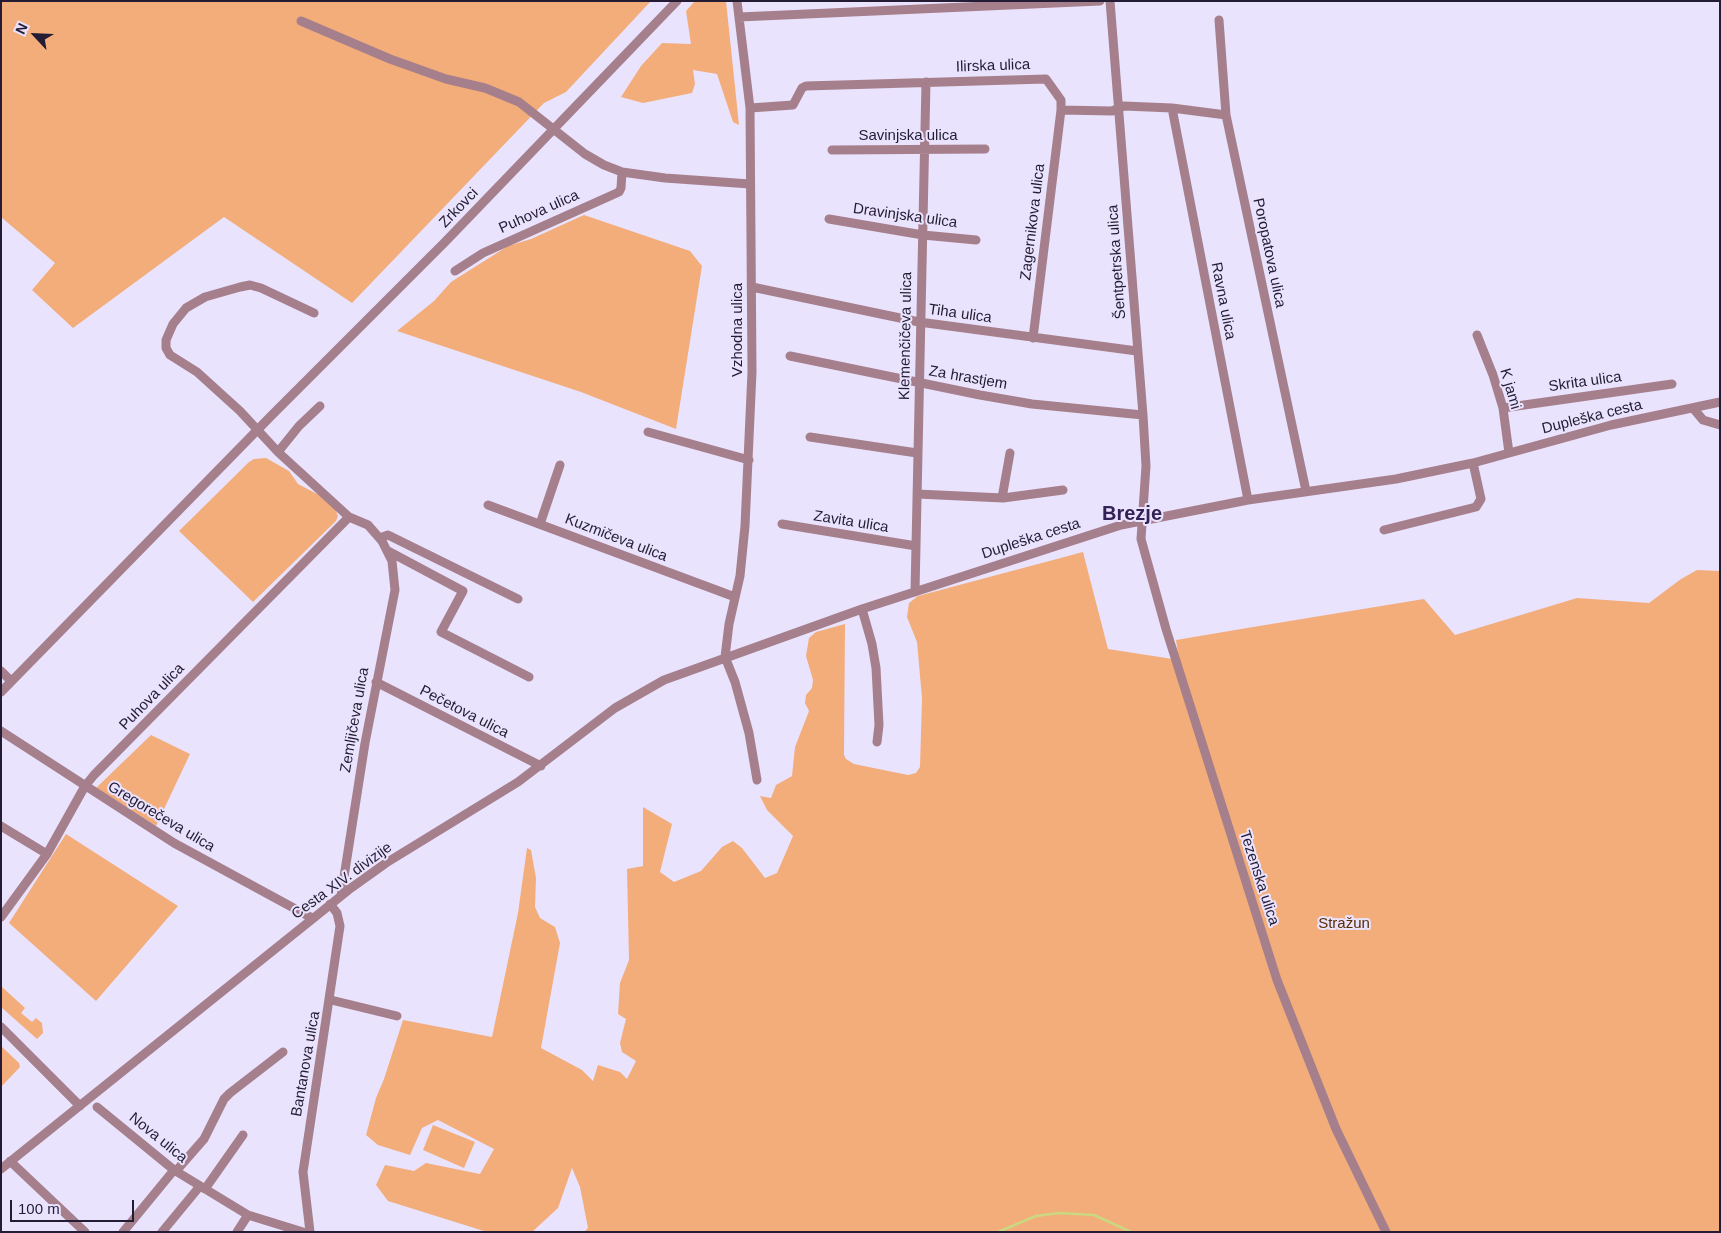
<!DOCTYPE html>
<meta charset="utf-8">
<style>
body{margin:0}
#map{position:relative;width:1721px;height:1233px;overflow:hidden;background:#eae3fe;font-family:Arial,sans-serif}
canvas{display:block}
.frame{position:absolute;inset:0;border:2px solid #231c34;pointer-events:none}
.north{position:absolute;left:10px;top:10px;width:50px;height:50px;-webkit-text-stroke:4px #eae3fe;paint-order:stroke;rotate:295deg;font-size:14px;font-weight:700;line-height:20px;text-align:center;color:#231c34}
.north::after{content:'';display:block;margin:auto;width:18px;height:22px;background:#231c34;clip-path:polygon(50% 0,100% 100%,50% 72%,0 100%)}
.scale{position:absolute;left:10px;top:1200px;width:124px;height:22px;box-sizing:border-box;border:2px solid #231c34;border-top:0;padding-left:6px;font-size:15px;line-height:18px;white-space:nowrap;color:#231c34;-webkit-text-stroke:4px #eae3fe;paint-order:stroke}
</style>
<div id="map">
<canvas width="1721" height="1233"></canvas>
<div class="frame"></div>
<div class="north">N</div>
<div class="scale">100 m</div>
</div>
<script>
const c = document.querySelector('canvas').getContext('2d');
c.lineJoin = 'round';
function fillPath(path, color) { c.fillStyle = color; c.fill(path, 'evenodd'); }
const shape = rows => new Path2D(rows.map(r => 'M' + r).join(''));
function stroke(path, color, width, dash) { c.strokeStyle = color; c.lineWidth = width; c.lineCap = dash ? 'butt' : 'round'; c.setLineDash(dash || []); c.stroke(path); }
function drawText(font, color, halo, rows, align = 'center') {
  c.font = font + ' Arial,sans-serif'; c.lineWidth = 4; c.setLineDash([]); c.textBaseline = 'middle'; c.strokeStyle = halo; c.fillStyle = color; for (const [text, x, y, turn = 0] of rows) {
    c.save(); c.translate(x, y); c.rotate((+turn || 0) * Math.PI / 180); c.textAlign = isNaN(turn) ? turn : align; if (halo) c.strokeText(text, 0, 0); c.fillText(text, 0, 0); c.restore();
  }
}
const green = shape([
 [1,1,651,1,566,92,544,103,352,303,224,217,73,328,32,290,55,263,1,217],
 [695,1,726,1,739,125,733,122,717,74,693,70,695,84,692,93,643,103,621,97,641,66,662,43,691,44,686,11],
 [584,215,690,251,702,266,676,429,581,392,397,331,434,301,451,282,508,246,531,239],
 [266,458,289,471,298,484,319,495,335,509,338,516,336,521,253,602,179,531,249,462,254,459],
 [1083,552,1108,649,1179,660,1176,640,1253,627,1424,599,1455,635,1577,598,1649,603,1681,579,1697,570,1720,571,1720,1232,584,1232,588,1228,580,1187,572,1168,558,1208,532,1232,487,1232,388,1201,376,1185,385,1165,414,1171,426,1163,480,1174,494,1149,438,1120,422,1128,410,1155,378,1145,366,1135,376,1098,384,1079,403,1020,492,1037,518,913,527,848,531,850,536,878,535,907,540,918,555,927,560,943,541,1048,582,1070,593,1081,598,1065,620,1072,627,1079,636,1061,622,1052,620,1043,626,1019,618,1014,620,983,629,960,627,869,643,866,643,807,672,824,660,872,674,882,701,871,722,847,733,841,742,848,765,878,777,873,793,836,767,810,760,796,771,798,776,785,792,776,795,747,809,711,805,703,806,695,812,688,813,680,806,656,809,638,816,632,845,624,844,755,846,759,854,764,908,775,916,773,920,767,922,698,917,642,907,617,909,603,918,596],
 [151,735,190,754,156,826,96,788],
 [66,834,178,906,96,1001,9,923],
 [1,986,25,1008,21,1013,32,1022,36,1018,42,1023,43,1033,37,1039,1,1007],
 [1,1046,19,1063,20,1067,1,1087],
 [433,1125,475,1142,464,1168,423,1150]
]);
const stream = shape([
 [998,1232,1036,1216,1059,1213,1094,1215,1131,1232]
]);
const minor = shape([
 [1110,1,1143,415,1146,466,1141,539,1166,629,1277,980,1336,1129,1386,1232],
 [739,17,1100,1],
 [1219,20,1226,115,1306,491],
 [301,21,390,59,446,79,485,88,519,102,585,154,604,165,622,172,665,178,750,184],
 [750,108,793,105,802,88,806,86,1046,79,1061,100,1061,110,1033,338],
 [1172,108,1248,500],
 [1061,110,1112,111,1124,106,1172,108,1226,115],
 [832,150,985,149],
 [829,219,923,235,976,240],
 [455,271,483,253,619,192,621,188,622,172],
 [752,287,919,322,1137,351],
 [314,313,261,288,250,285,240,287,205,297,186,308,173,324,166,340,166,348,170,355,197,372,240,411,278,452,349,517,368,525,382,541,392,561,395,590,365,743,341,896],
 [1477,335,1493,375,1503,408,1509,453],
 [790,356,980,395,1032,404,1143,415],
 [1503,408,1672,384],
 [1693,408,1703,420,1720,425],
 [648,432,749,460],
 [810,437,917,453],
 [278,452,299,426,320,406],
 [917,494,1003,498,1063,490],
 [1002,498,1010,453],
 [488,505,735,597],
 [540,524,560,465],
 [782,524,916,546],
 [1384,530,1476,507,1481,499,1473,463],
 [380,538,388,535,518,599],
 [388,551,463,591,441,632,529,677],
 [915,592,926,82],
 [862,609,872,644,876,668,879,725,877,742],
 [725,657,729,624,740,576,745,526,752,372,750,108,737,1],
 [725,657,735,682,749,733,757,780],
 [1,671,11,681],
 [376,682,541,766],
 [1,692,272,415,445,242,677,1],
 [1,731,174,843,312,918],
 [1,826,47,854],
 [1,917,47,854,85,786,94,775,349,517],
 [331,1000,397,1016],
 [1,1027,80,1106],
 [97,1107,174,1170,248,1215,303,1232],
 [10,1161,85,1232],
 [1,1169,351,888,386,863,518,782,615,708,664,680,862,609,1121,525,1248,500,1396,479,1473,463,1611,425,1720,402],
 [176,1171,204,1139,224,1099,230,1093,283,1052],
 [205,1189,243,1135],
 [123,1232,174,1170],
 [162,1232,200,1186],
 [237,1232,248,1215],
 [310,1232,303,1172,340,926,337,913,330,904]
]);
const streetNames = [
 ["Ilirska ulica",993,66,-2],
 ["Savinjska ulica",908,136],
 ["Zrkovci",459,208,-46],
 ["Puhova ulica",539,212,-24],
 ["Dravinjska ulica",905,216,8],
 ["Zagernikova ulica",1033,222,-83],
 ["Poropatova ulica",1269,253,78],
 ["Šentpetrska ulica",1117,262,-94],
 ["Ravna ulica",1223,301,79],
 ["Tiha ulica",960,314,8],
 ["Vzhodna ulica",738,330,-90],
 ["Klemenčičeva ulica",906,336,-89],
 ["Za hrastjem",968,378,10],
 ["Skrita ulica",1585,382,-8],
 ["K jami",1510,389,74],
 ["Dupleška cesta",1592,417,-14],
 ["Zavita ulica",851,522,9],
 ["Kuzmičeva ulica",616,538,21],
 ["Dupleška cesta",1031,539,-18],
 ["Puhova ulica",152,697,-46],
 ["Pečetova ulica",464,712,27],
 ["Zemljičeva ulica",355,720,-80],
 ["Gregorečeva ulica",161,817,31],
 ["Tezenska ulica",1259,878,72],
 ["Cesta XIV. divizije",342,881,-36],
 ["Bantanova ulica",306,1064,-80],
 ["Nova ulica",158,1138,39]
];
const parkNames = [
 ["Stražun",1344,924]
];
const districtNames = [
 ["Brezje",1132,514]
];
fillPath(green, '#f2ad7b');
stroke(stream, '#cad881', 2.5);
stroke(minor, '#a67f8c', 9);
drawText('15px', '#231c34', '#eae3fe', streetNames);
drawText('15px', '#5b2d00', '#eae3fe', parkNames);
drawText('bold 20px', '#342256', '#eae3fe', districtNames);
</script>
